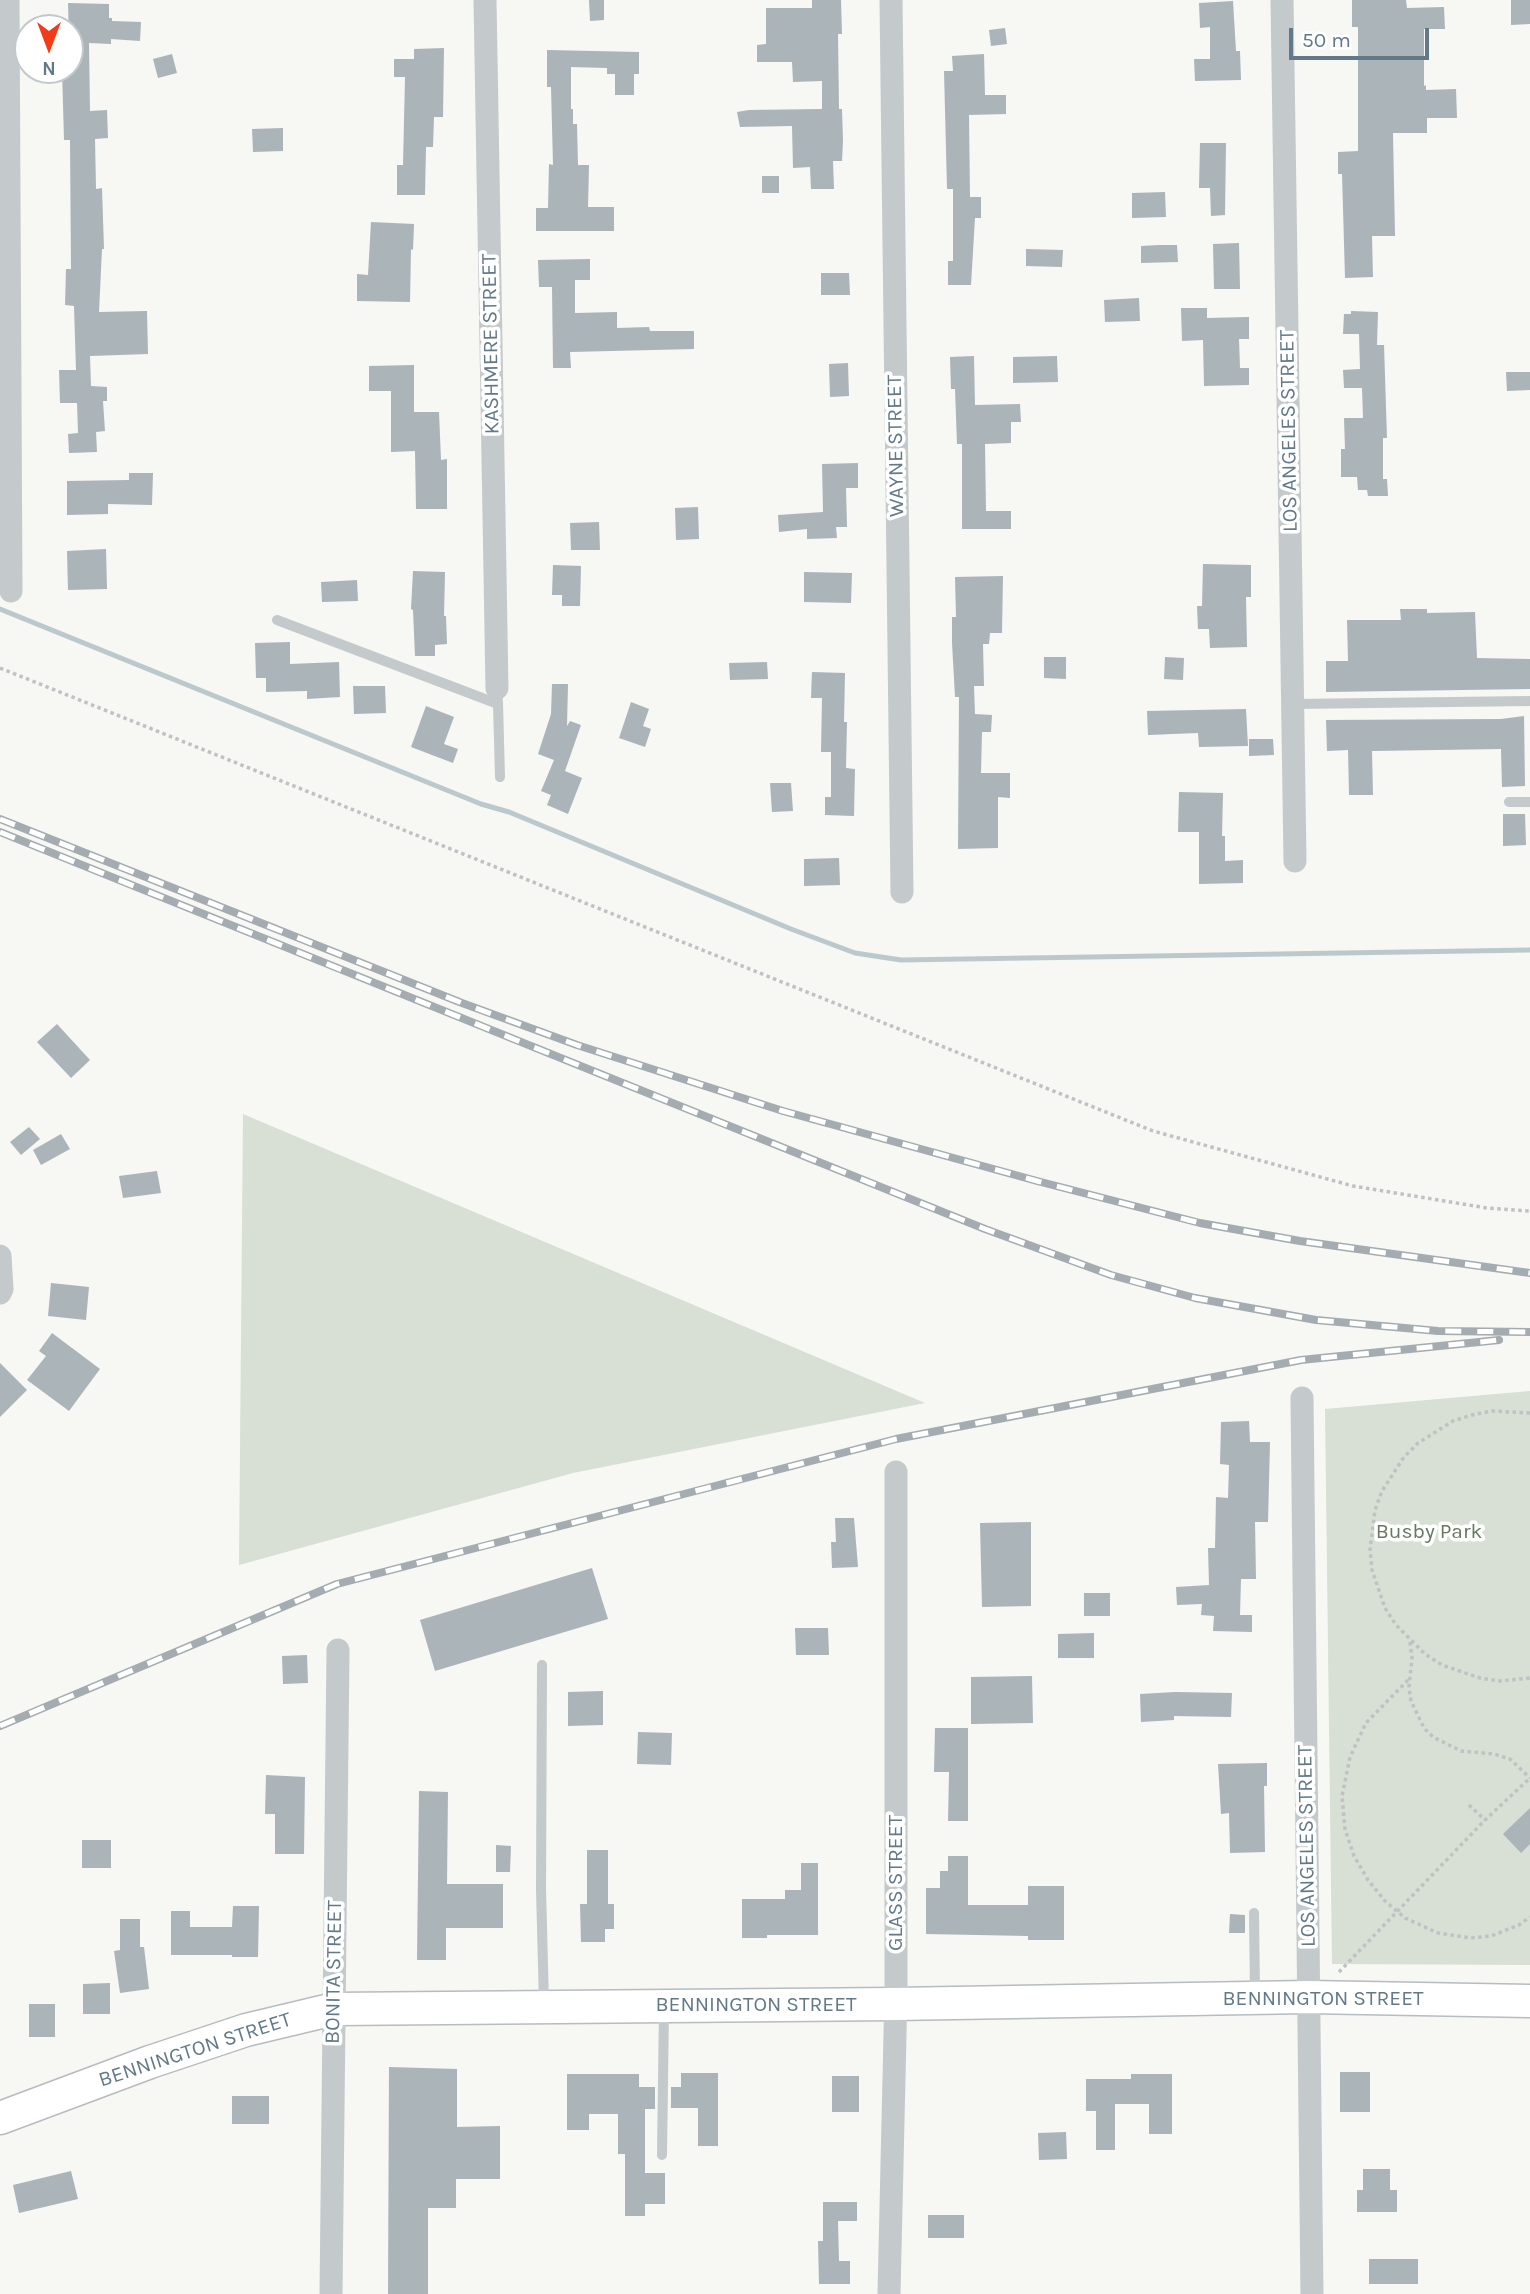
<!DOCTYPE html>
<style>
body{margin:0}
#map{position:relative;width:1530px;height:2294px;overflow:hidden;background:#f7f7f3;font-family:Karla,sans-serif}
canvas{display:block}
.north{position:absolute;left:14px;top:14px;width:70px;height:70px;box-sizing:border-box;background:#fff;border:2px solid #c1c9cf;border-radius:50%;rotate:180deg;font-size:19px;font-weight:700;line-height:28px;text-align:center;color:#637987}
.north::after{content:'';display:block;margin:auto;width:24px;height:32px;background:#f13c19;clip-path:polygon(50% 0,100% 100%,50% 72%,0 100%)}
.scale{position:absolute;left:1289px;top:28px;width:140px;height:32px;box-sizing:border-box;border:4px solid #637987;border-top:0;padding-left:9px;font-size:21px;line-height:24px;white-space:nowrap;color:#637987;-webkit-text-stroke:5px #fff;paint-order:stroke}
</style>
<div id="map">
<canvas width="1530" height="2294"></canvas>
<div class="north">N</div>
<div class="scale">50 m</div>
</div>
<script>
const c = document.querySelector('canvas').getContext('2d');
c.lineJoin = 'round';
function fillPath(path, color) { c.fillStyle = color; c.fill(path, 'evenodd'); }
const shape = rows => new Path2D(rows.map(r => 'M' + r).join(''));
function stroke(path, color, width, dash) { c.strokeStyle = color; c.lineWidth = width; c.lineCap = dash ? 'butt' : 'round'; c.setLineDash(dash || []); c.stroke(path); }
function drawText(font, color, halo, rows, align = 'center') {
  c.font = font + ' Karla,sans-serif'; c.lineWidth = 7; c.setLineDash([]); c.textBaseline = 'middle'; c.strokeStyle = halo; c.fillStyle = color; for (const [text, x, y, turn = 0] of rows) {
    c.save(); c.translate(x, y); c.rotate((+turn || 0) * Math.PI / 180); c.textAlign = isNaN(turn) ? turn : align; if (halo) c.strokeText(text, 0, 0); c.fillText(text, 0, 0); c.restore();
  }
}
const green = shape([
 [243,1114,925,1403,573,1473,239,1565],
 [1530,1391,1530,1965,1332,1964,1325,1409]
]);
const stream = shape([
 [0,609,481,804,509,812,791,929,855,953,901,960,1530,950]
]);
const building = shape([
 [589,0,604,0,604,20,590,21],
 [812,0,841,0,842,34,838,34,839,109,842,109,843,141,842,161,833,161,834,189,811,189,810,167,793,168,792,126,740,127,737,112,749,110,822,109,822,81,793,82,792,62,757,62,757,45,766,44,766,8,812,8],
 [1352,0,1406,0,1407,8,1444,7,1445,29,1424,29,1424,86,1426,85,1426,90,1456,89,1457,118,1427,118,1427,133,1393,133,1395,236,1372,236,1373,277,1345,278,1342,174,1338,174,1338,152,1358,151,1358,27,1352,27],
 [1511,0,1530,0,1530,24,1511,25],
 [1233,1,1236,51,1240,51,1241,80,1195,81,1194,59,1210,59,1210,27,1200,28,1199,3],
 [68,3,109,4,109,18,112,18,112,21,141,22,140,41,111,39,111,44,89,43,90,111,107,110,108,138,95,139,96,189,102,188,104,249,102,249,99,312,147,311,148,354,90,356,91,386,107,387,107,401,103,401,105,431,96,432,97,452,69,453,68,434,78,433,77,403,60,403,59,370,76,370,74,306,65,305,66,269,71,269,70,140,64,140,62,70,70,70],
 [1005,28,1007,44,991,46,989,30],
 [444,48,443,117,434,117,433,147,426,147,425,195,397,195,397,165,403,165,405,77,394,77,394,59,414,59,414,49],
 [547,50,639,52,639,74,634,74,634,95,615,95,615,74,607,74,607,68,571,67,571,109,573,109,573,124,577,124,578,165,589,165,588,207,614,207,614,231,536,231,536,208,548,208,549,164,553,165,551,87,547,87],
 [172,54,177,73,158,78,153,59],
 [984,54,985,95,1006,95,1006,114,969,115,970,197,981,197,981,218,975,218,971,285,948,285,948,261,953,261,953,189,947,189,944,71,953,71,952,56],
 [283,128,283,151,253,152,252,129],
 [1200,143,1226,143,1225,215,1211,216,1210,188,1199,188],
 [762,176,779,176,779,193,762,193],
 [1165,192,1166,217,1132,218,1132,193],
 [371,222,414,224,413,250,411,249,410,302,357,301,357,274,368,275],
 [1239,243,1240,289,1214,289,1213,244],
 [1159,245,1177,245,1178,262,1141,263,1141,246],
 [1026,249,1063,250,1062,267,1026,266],
 [590,259,590,280,575,280,575,313,617,312,617,328,649,327,650,331,694,331,694,349,570,352,571,368,553,368,552,287,539,287,538,260],
 [821,273,849,273,850,295,821,295],
 [1139,298,1140,321,1105,322,1104,300],
 [1181,308,1207,308,1207,318,1249,317,1249,339,1239,339,1240,368,1249,368,1249,385,1204,386,1203,340,1182,341],
 [1351,311,1378,312,1377,345,1384,345,1387,438,1383,438,1383,479,1387,479,1388,496,1368,496,1367,490,1358,490,1357,477,1341,477,1341,449,1345,449,1344,418,1363,418,1362,388,1344,388,1343,370,1360,369,1359,334,1343,334,1344,314,1351,314],
 [974,356,975,405,1020,404,1021,422,1011,422,1011,443,985,444,986,511,1011,511,1011,529,962,529,962,444,957,444,955,389,951,389,950,357],
 [1057,356,1058,382,1013,383,1013,357],
 [848,363,849,396,830,397,829,364],
 [414,365,414,412,439,412,441,460,447,459,447,509,416,509,415,451,391,452,391,391,369,391,369,366],
 [1506,372,1530,372,1530,390,1507,391],
 [858,463,858,488,846,488,847,527,836,527,837,538,807,539,807,529,779,532,778,515,823,512,822,464],
 [129,473,153,473,152,505,108,504,108,514,67,515,67,481,129,480],
 [698,507,699,539,676,540,675,508],
 [599,522,600,550,571,550,570,523],
 [106,549,107,589,68,590,67,551],
 [1203,564,1251,565,1251,597,1246,597,1247,647,1210,648,1209,629,1198,629,1197,606,1202,606],
 [553,565,581,566,580,606,562,606,562,595,552,595],
 [413,571,445,572,444,616,446,616,447,644,435,645,435,656,415,656,413,610,411,609],
 [804,572,852,573,851,603,804,602],
 [1003,576,1002,633,990,633,989,644,983,644,984,686,974,686,975,714,992,715,991,732,982,732,981,773,1010,773,1010,798,998,797,998,848,958,849,959,697,955,697,952,643,952,617,956,617,955,577],
 [357,580,358,601,322,602,321,582],
 [1400,609,1427,609,1427,613,1475,612,1477,658,1530,659,1530,689,1326,692,1326,661,1348,661,1347,620,1401,620],
 [290,642,290,664,339,662,340,697,307,699,307,691,266,692,266,678,256,678,255,643],
 [1044,657,1066,657,1066,679,1044,678],
 [1165,657,1184,658,1183,680,1164,679],
 [767,662,768,679,730,680,729,663],
 [812,672,845,673,844,722,847,722,846,768,855,769,854,816,825,815,825,797,831,797,831,752,821,752,822,698,811,698],
 [552,684,568,684,567,726,570,721,581,725,565,771,582,778,568,814,547,805,551,795,541,791,554,760,538,754,551,714],
 [353,686,385,686,386,713,354,714],
 [631,702,649,709,643,726,651,729,645,747,619,738],
 [426,706,454,717,444,744,458,749,453,763,411,747],
 [1246,709,1248,746,1199,747,1198,733,1148,735,1147,711],
 [1524,716,1525,786,1502,787,1501,749,1372,751,1373,795,1349,795,1348,750,1327,751,1326,720,1501,719],
 [1249,739,1273,739,1274,755,1249,756],
 [770,783,791,783,793,811,772,812],
 [1179,792,1223,793,1222,836,1225,836,1225,861,1243,860,1243,883,1199,884,1199,832,1178,832],
 [1503,814,1525,814,1526,845,1503,846],
 [839,858,840,885,804,886,804,859],
 [57,1024,90,1060,71,1078,37,1042],
 [29,1127,40,1139,21,1155,10,1142],
 [61,1134,70,1149,41,1165,33,1150],
 [157,1171,161,1193,123,1198,119,1176],
 [51,1283,89,1287,86,1320,48,1316],
 [52,1333,100,1369,69,1411,27,1380,46,1356,39,1351],
 [0,1363,27,1390,0,1417],
 [1249,1421,1250,1442,1270,1442,1268,1522,1255,1522,1256,1579,1241,1579,1240,1615,1252,1615,1252,1632,1213,1631,1214,1616,1201,1615,1202,1604,1177,1605,1176,1587,1209,1585,1208,1548,1215,1548,1216,1497,1228,1498,1229,1465,1220,1464,1221,1422],
 [835,1518,854,1518,858,1567,832,1568,831,1542,836,1542],
 [1031,1522,1031,1606,982,1607,980,1523],
 [592,1568,608,1619,435,1671,420,1620],
 [1084,1593,1110,1593,1110,1616,1084,1616],
 [795,1628,828,1628,829,1655,796,1655],
 [1094,1633,1094,1658,1058,1658,1058,1634],
 [307,1655,308,1683,283,1684,282,1656],
 [1032,1676,1033,1723,971,1724,971,1677],
 [603,1691,603,1725,568,1726,568,1692],
 [1175,1692,1232,1693,1231,1717,1174,1716,1174,1720,1141,1722,1140,1694],
 [935,1728,968,1728,968,1821,948,1821,949,1772,934,1772],
 [638,1732,672,1733,671,1765,637,1764],
 [1267,1763,1267,1786,1264,1786,1265,1852,1230,1853,1229,1813,1221,1814,1218,1764],
 [266,1775,305,1777,304,1854,275,1854,275,1814,265,1814],
 [419,1791,448,1792,447,1884,503,1884,503,1928,446,1928,446,1960,417,1960],
 [1530,1808,1530,1844,1521,1853,1503,1834],
 [82,1840,111,1840,111,1868,82,1868],
 [496,1845,511,1846,510,1872,496,1872],
 [587,1850,608,1850,608,1904,614,1904,614,1929,605,1929,605,1942,581,1942,580,1904,587,1904],
 [948,1856,968,1856,968,1905,1028,1905,1028,1886,1064,1886,1064,1940,1028,1940,1028,1936,926,1934,926,1888,940,1888,940,1871,948,1871],
 [801,1863,818,1863,818,1935,767,1935,767,1938,742,1938,742,1899,785,1899,785,1890,801,1890],
 [233,1906,259,1906,258,1957,232,1957,232,1955,171,1955,171,1911,190,1911,190,1927,232,1927],
 [1230,1914,1245,1915,1245,1933,1229,1933],
 [120,1919,140,1919,140,1947,144,1947,149,1989,120,1993,114,1951,120,1950],
 [110,1983,110,2014,83,2014,83,1984],
 [29,2004,55,2004,55,2037,29,2037],
 [389,2067,457,2069,457,2127,500,2126,500,2179,456,2179,456,2208,428,2208,428,2294,388,2294],
 [1340,2072,1370,2072,1370,2112,1340,2112],
 [681,2073,718,2073,718,2146,698,2146,698,2108,671,2108,671,2087,681,2087],
 [567,2074,639,2074,639,2087,655,2087,655,2109,645,2109,645,2173,665,2173,665,2204,645,2204,645,2216,625,2216,625,2154,618,2154,618,2114,589,2114,589,2130,567,2130],
 [1131,2074,1172,2074,1172,2134,1149,2134,1149,2104,1115,2104,1115,2150,1096,2150,1096,2111,1086,2111,1086,2079,1131,2079],
 [832,2076,859,2076,859,2112,832,2112],
 [232,2096,269,2096,269,2124,232,2124],
 [1066,2132,1067,2159,1039,2160,1038,2133],
 [1363,2169,1390,2169,1390,2190,1397,2190,1397,2212,1357,2212,1357,2190,1363,2190],
 [71,2171,78,2199,19,2213,13,2185],
 [823,2202,857,2202,857,2221,838,2221,839,2261,850,2261,850,2284,819,2284,818,2241,823,2241],
 [928,2215,964,2215,964,2238,928,2238],
 [1369,2259,1418,2259,1418,2284,1369,2284]
]);
const path = shape([
 [0,668,1153,1131,1353,1186,1487,1208,1530,1211],
 [1530,1413,1492,1411,1472,1415,1453,1421,1418,1443,1404,1457,1382,1491,1375,1510,1370,1550,1372,1570,1385,1608,1396,1625,1425,1654,1442,1665,1480,1678,1500,1681,1530,1678],
 [1410,1642,1412,1658,1409,1687,1411,1701,1424,1728,1433,1737,1461,1751,1494,1754,1510,1759,1530,1778],
 [1408,1680,1366,1723,1350,1757,1342,1796,1345,1829,1354,1856,1368,1880,1385,1901,1405,1918,1438,1933,1471,1938,1491,1936,1519,1925,1530,1917],
 [1469,1805,1485,1820],
 [1339,1972,1485,1820,1530,1778]
]);
const lane = shape([
 [277,620,498,704,497,688],
 [498,704,500,777],
 [1293,704,1530,701],
 [1509,802,1530,802],
 [542,1665,541,1889,544,2004],
 [1254,1913,1255,1994],
 [662,2155,664,2008]
]);
const street = shape([
 [8,0,11,591],
 [485,0,497,688],
 [891,0,902,892],
 [1282,0,1295,861],
 [0,1256,2,1289,0,1293],
 [1302,1398,1312,2294],
 [331,2294,338,1650],
 [889,2294,896,1991,896,1472]
]);
const secondary = shape([
 [0,2118,150,2062,246,2030,334,2009,895,2004,1308,1997,1530,2001]
]);
const rail = shape([
 [0,819,462,1003,577,1045,783,1111,1037,1181,1200,1223,1300,1241,1530,1273],
 [0,832,985,1229,1111,1275,1195,1298,1316,1320,1438,1331,1530,1332],
 [0,1726,337,1584,896,1439,1301,1360,1499,1340]
]);
const streetNames = [
 ["KASHMERE STREET",491,344,-91],
 ["LOS ANGELES STREET",1289,431,-91],
 ["WAYNE STREET",896,446,-91],
 ["LOS ANGELES STREET",1307,1846,-91],
 ["GLASS STREET",896,1883,-90],
 ["BONITA STREET",334,1972,-89],
 ["BENNINGTON STREET",1323,1999],
 ["BENNINGTON STREET",756,2005],
 ["BENNINGTON STREET",195,2050,-18]
];
const parkNames = [
 ["Busby Park",1429,1532]
];
fillPath(green, '#d8dfd4');
stroke(stream, '#bbc9cd', 5);
fillPath(building, '#aab4b9');
stroke(secondary, '#b6bcc0', 35);
stroke(path, '#bfc2c4', 3.5, [3.5, 3.5]);
stroke(lane, '#c4c9cc', 10);
stroke(street, '#c4c9cc', 23);
stroke(secondary, '#fff', 32);
stroke(rail, '#a4acb1', 8);
stroke(rail, '#fff', 5, [16]);
drawText('21px', '#637987', '#fff', streetNames);
drawText('21px', '#66785f', '#fff', parkNames);
</script>
